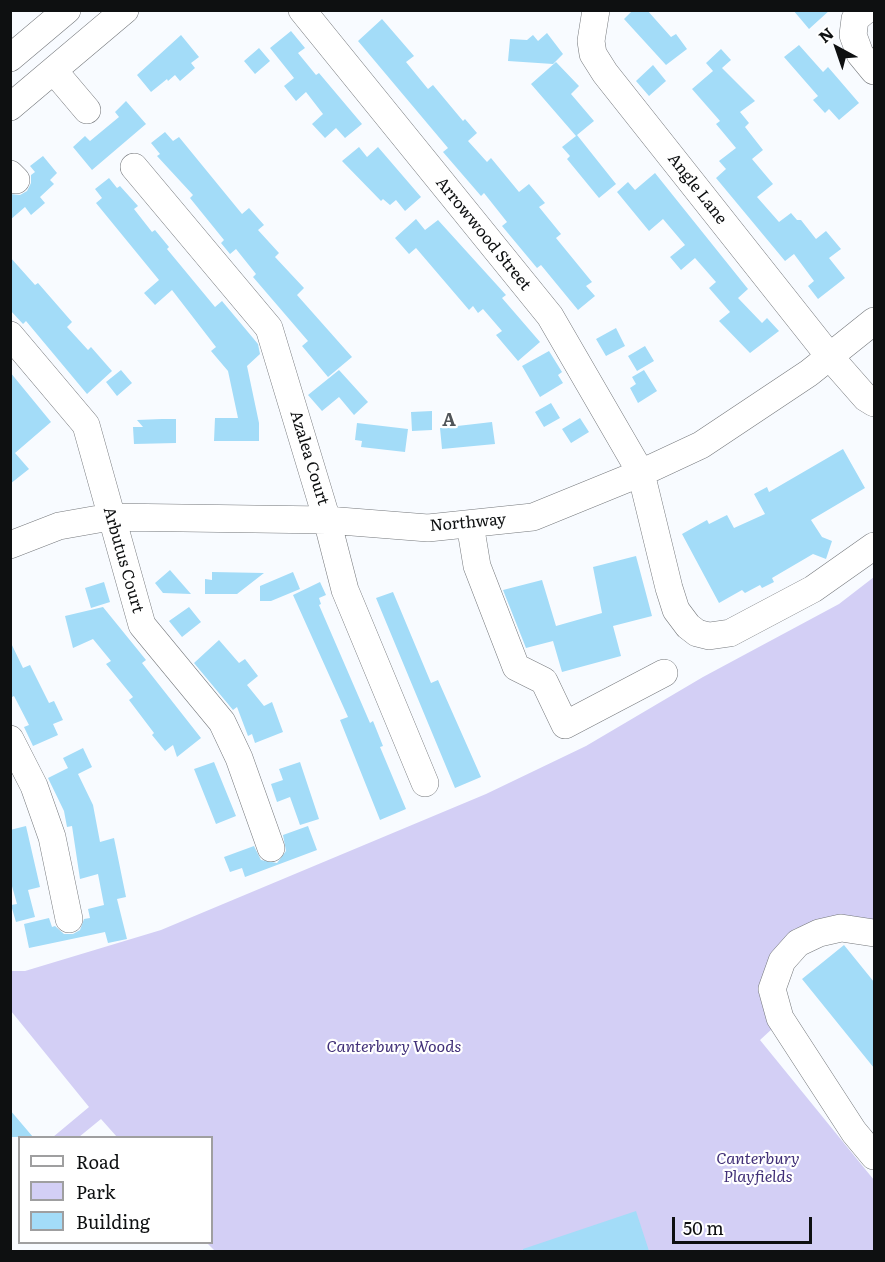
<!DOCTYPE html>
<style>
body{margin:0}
#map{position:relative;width:885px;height:1262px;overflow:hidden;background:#f8fbff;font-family:Literata,serif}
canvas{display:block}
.frame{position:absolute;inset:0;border:12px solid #0e1011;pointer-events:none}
.legend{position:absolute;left:18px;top:1136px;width:195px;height:108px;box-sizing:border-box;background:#fff;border:2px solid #9f9fa0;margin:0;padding:8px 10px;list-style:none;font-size:18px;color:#0e1011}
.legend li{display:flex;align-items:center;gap:12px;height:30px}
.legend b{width:30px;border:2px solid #9f9fa0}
.north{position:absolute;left:807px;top:18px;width:60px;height:60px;-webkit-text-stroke:4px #fff;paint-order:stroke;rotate:320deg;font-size:16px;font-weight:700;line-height:24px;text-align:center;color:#0e1011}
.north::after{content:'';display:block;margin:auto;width:21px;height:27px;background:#0e1011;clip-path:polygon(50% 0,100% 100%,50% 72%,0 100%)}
.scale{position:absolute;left:672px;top:1217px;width:140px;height:27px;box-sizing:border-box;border:3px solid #0e1011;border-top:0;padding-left:8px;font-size:18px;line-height:21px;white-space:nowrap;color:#0e1011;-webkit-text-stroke:4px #fff;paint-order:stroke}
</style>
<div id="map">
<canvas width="885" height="1262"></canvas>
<div class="frame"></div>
<ul class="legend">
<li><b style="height:8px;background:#fff"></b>Road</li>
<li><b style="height:16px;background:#d3cff5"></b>Park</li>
<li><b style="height:16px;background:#a3dcf8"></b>Building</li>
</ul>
<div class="north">N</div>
<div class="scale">50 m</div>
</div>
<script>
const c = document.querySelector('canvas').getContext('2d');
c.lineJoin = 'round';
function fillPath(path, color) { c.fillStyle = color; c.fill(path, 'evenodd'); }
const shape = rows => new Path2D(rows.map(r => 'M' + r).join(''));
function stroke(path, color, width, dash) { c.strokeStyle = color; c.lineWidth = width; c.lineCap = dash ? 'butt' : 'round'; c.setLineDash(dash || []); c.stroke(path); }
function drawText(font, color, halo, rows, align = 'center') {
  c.font = font + ' Literata,serif'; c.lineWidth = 4.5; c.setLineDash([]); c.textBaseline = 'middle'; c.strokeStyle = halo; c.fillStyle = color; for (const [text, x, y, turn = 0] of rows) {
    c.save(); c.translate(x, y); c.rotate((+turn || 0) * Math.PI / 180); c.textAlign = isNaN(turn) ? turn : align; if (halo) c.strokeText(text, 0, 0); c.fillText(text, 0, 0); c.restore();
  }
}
const green = shape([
 [874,577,874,923,820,922,794,929,783,942,773,1028,760,1040,874,1180,874,1251,215,1251,207,1243,212,1242,212,1138,117,1137,101,1119,79,1137,53,1137,89,1107,11,1011,11,971,25,971,161,930,486,794,586,746,703,677,839,604]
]);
const building = shape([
 [633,10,647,10,671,37,676,34,687,49,666,65,624,19],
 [793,10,830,10,809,29],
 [382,19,414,56,406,62,428,89,433,85,463,121,465,119,477,133,468,141,487,162,491,158,519,192,529,184,545,203,539,207,561,234,556,238,592,282,586,286,595,296,578,310,541,265,537,268,502,226,507,222,484,193,481,196,443,152,448,148,358,41],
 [291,31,305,48,298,53,316,75,319,73,362,124,345,138,336,128,325,138,312,124,323,114,306,92,296,101,284,86,294,78,270,48],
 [547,33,563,54,553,64,508,61,510,39,527,40,533,35,538,41],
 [181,35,199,57,191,63,195,68,180,81,175,75,168,81,167,79,151,92,137,75],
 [799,45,823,72,828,67,859,103,839,120,829,109,825,113,813,100,818,96,784,57],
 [259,48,270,61,255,74,244,61],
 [721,49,731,60,722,68,755,101,740,112,749,123,745,127,763,150,752,159,773,184,757,197,779,222,791,213,797,220,801,220,816,239,826,231,841,249,829,258,845,278,818,299,808,286,814,281,794,254,785,261,716,178,726,169,719,161,736,148,716,124,720,121,692,89,713,71,706,63],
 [556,62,579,86,571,94,594,121,577,135,616,184,599,198,567,159,570,156,562,147,576,136,531,84],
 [653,65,666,81,649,96,636,81],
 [126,101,146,124,92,170,73,147,85,136,90,141,119,117,115,112],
 [165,132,173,141,179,137,242,214,249,208,264,225,258,230,279,253,275,257,304,288,297,295,352,357,328,377,302,346,308,341,253,277,256,274,236,249,230,254,221,243,224,240,190,198,193,195,157,156,160,154,151,143],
 [359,147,367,157,378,147,421,197,405,211,396,200,390,205,383,199,381,201,342,161],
 [43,156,57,173,50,180,54,184,40,197,45,203,31,215,25,207,10,220,10,194,20,195,27,191,31,183,31,175,35,172,30,166],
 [655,173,748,289,738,298,762,323,767,318,779,331,750,353,719,321,730,312,709,288,716,282,695,258,681,270,670,257,685,245,663,219,649,231,617,192,628,182,635,190],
 [109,178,117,188,120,186,138,206,134,209,152,232,155,230,169,247,167,249,215,307,222,301,258,344,260,354,247,366,259,423,259,441,214,441,215,418,238,418,228,371,211,351,216,347,172,290,155,305,144,293,159,280,96,203,102,198,95,189],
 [416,219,425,230,438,220,506,295,502,298,540,342,518,361,496,335,502,331,483,309,478,313,473,306,469,310,416,248,409,254,395,238],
 [10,257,35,285,38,283,72,322,67,327,88,350,91,347,112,371,87,394,26,321,23,324,10,310],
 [616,328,625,346,606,356,596,339],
 [645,346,654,361,637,371,628,356],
 [549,351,562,372,558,375,563,383,540,397,522,366],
 [121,370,132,383,117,396,106,382],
 [339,370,368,402,354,415,339,397,322,411,308,395],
 [644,370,657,391,638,403,630,388,636,384,632,377],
 [10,372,51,422,15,453,29,469,10,484],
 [551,403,560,418,544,427,535,412],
 [432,411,432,430,412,431,411,412],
 [580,418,589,432,571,443,562,429],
 [162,419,176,419,176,443,134,444,133,427,143,427,137,420],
 [492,422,495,444,442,449,440,428],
 [357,423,408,429,405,452,361,447,362,441,355,440],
 [843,449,865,488,811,520,822,537,832,541,826,559,813,554,772,578,774,582,762,588,760,585,745,593,742,590,719,603,682,534,707,520,709,524,727,515,734,528,765,514,754,494,767,487,769,492],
 [636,556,652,616,613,626,621,656,562,672,553,641,526,648,503,590,542,580,556,626,602,613,593,567],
 [170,570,191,594,163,593,155,583],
 [212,572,264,573,237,594,205,594,205,579,212,580],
 [293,572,300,589,271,601,260,601,260,586],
 [104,582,110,602,91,608,85,588],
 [320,582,326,595,319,598,321,604,319,605,370,723,373,721,383,746,380,747,406,809,380,820,340,720,348,717,293,595],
 [393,592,431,683,438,680,481,777,455,788,376,598],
 [103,607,146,660,142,663,201,738,177,757,173,745,165,751,152,735,154,733,129,700,133,697,106,664,111,661,93,639,73,648,65,616],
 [189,607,201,622,182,637,169,621],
 [219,640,239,663,245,659,258,676,247,685,264,706,272,702,283,732,255,743,252,734,248,736,237,707,233,710,194,663],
 [10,641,23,668,30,665,49,703,54,701,63,720,53,724,58,735,33,746,24,727,29,725,14,696,10,698],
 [83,748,92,767,78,774,93,805,100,842,114,838,126,897,117,899,127,939,108,943,105,932,29,948,24,924,49,918,52,927,55,926,64,934,73,934,80,930,84,919,90,918,88,909,104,905,98,874,80,879,72,826,67,827,64,811,48,778,68,768,63,758],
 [214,762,236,816,216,824,194,769],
 [300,762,319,819,300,825,290,797,277,802,271,784,283,780,279,769],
 [26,826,40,887,28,890,35,917,16,922,11,905,17,904,10,879,10,830],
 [308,826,317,850,245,877,242,868,230,872,224,857,254,846,261,860,277,863,286,851,283,835],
 [844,945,874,982,874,1068,802,979],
 [10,1110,33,1137,10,1137],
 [636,1211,649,1251,523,1251,523,1249]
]);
const minor = shape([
 [302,10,550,316,641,473,669,588,676,610,688,626,697,633,709,636,730,633,813,589,874,546],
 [596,10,591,41,593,54,605,73,830,357,866,398,874,403],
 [866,10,855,19,853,35,860,54,874,71],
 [10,58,67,10],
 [54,71,87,110],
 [10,107,125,10],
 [134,167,269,328,327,520,345,590,425,783],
 [10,174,16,180],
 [10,335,86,425,142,625,222,722,239,758,271,848],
 [470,524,477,566,516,667,544,681,565,725,664,673],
 [10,545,59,526,110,517,327,520,428,528,533,517,641,473,701,445,809,373,874,321],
 [10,739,34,786,52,837,69,919],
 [874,933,841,928,819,933,798,943,782,961,772,989,780,1018,854,1132,874,1156]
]);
const streetNames = [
 ["Angle Lane",697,189,52],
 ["Arrowwood Street",483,234,51],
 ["Azalea Court",309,458,73],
 ["Northway",468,523,-5],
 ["Arbutus Court",123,560,74]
];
const parkNames = [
 ["Canterbury Woods",394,1047],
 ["Canterbury",758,1159],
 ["Playfields",758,1177]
];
const neighbourhoodNames = [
 ["A",449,421]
];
fillPath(green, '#d3cff5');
fillPath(building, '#a3dcf8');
stroke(minor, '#75787c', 28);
stroke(minor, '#fff', 27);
drawText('16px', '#0e1011', '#fff', streetNames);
drawText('italic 16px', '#413078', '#fff', parkNames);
drawText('bold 18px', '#515559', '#fff', neighbourhoodNames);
</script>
